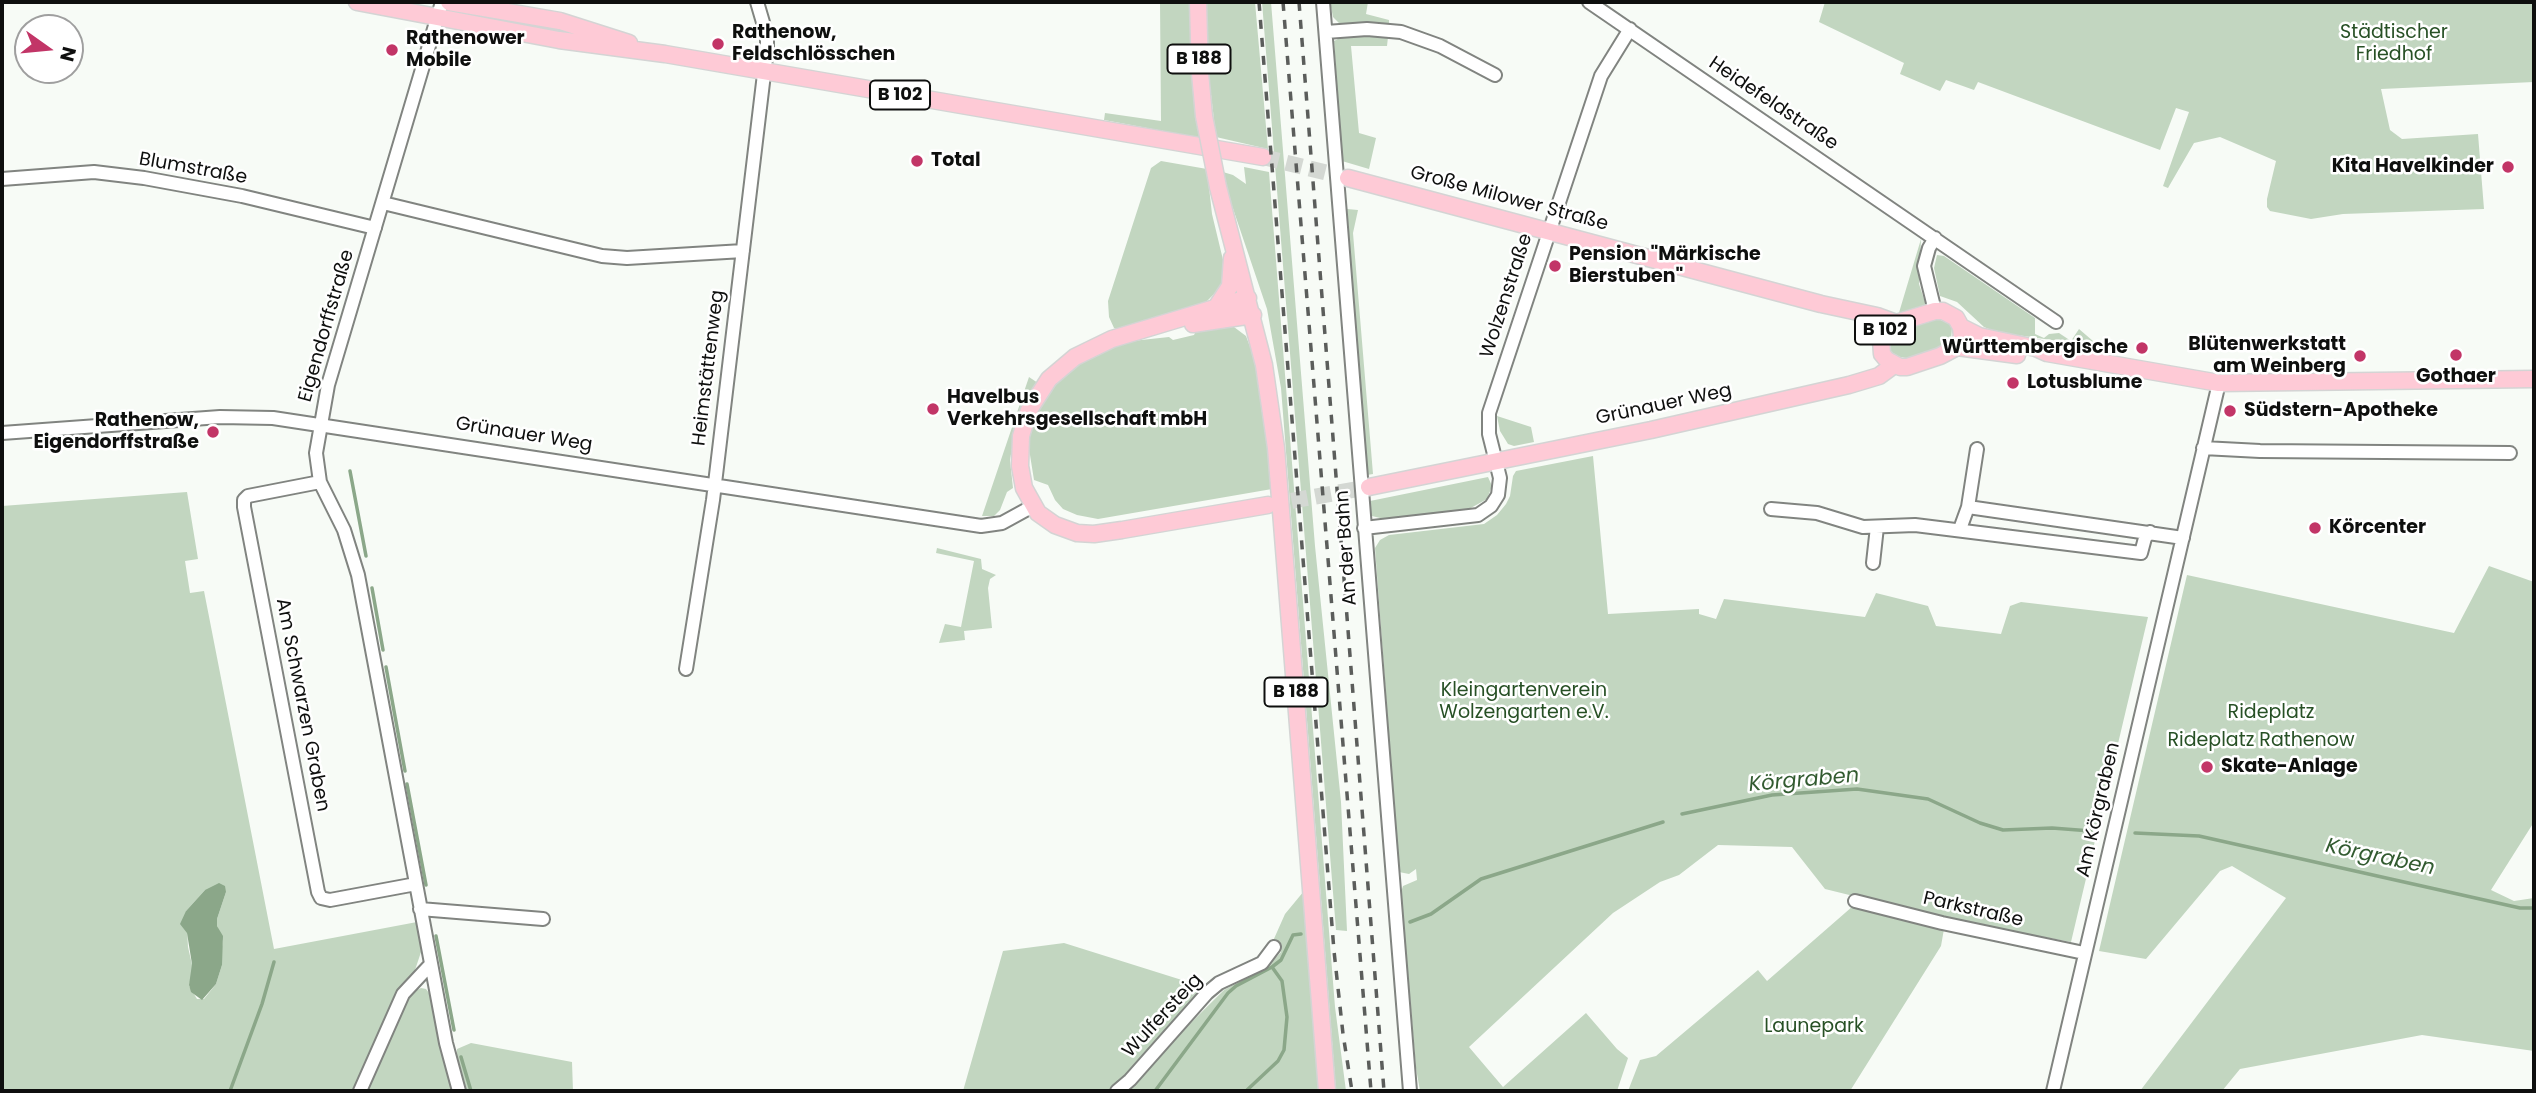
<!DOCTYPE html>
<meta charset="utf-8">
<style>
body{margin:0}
#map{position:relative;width:2536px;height:1093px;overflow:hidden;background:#f7fbf6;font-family:Poppins,sans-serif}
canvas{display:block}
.frame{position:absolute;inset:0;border:4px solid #0e0f0e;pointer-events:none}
.north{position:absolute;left:14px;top:14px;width:70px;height:70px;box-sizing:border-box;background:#fff;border:2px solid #9f9f9f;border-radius:50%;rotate:105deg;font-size:19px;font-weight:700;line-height:28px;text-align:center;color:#0e0f0e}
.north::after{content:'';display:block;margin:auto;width:24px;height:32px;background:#c23567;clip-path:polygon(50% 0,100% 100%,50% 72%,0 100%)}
</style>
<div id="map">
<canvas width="2536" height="1093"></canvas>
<div class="frame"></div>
<div class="north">N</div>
</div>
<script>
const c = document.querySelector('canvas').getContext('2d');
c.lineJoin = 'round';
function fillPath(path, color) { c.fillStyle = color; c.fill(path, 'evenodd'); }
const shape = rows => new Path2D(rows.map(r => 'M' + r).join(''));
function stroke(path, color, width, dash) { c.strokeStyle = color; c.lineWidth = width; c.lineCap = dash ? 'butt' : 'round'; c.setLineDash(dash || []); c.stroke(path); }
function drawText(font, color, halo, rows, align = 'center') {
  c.font = font + ' Poppins,sans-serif'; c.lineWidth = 5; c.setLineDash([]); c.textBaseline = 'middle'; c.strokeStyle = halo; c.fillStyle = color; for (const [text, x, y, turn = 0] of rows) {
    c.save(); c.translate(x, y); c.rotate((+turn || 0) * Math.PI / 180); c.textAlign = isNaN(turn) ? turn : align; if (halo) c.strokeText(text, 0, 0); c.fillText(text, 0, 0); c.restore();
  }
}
const green = shape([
 [1160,2,1191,2,1191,55,1201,138,1104,120,1105,113,1161,121],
 [1206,2,1255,2,1268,149,1216,137,1206,52],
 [1262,2,1271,2,1315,546,1341,802,1347,931,1336,930],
 [1330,2,1368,2,1366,14,1389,20,1389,23,1339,23,1333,17],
 [1825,2,2534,2,2534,82,2381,89,2390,130,2402,139,2478,134,2484,209,2343,214,2311,219,2270,211,2267,207,2267,199,2276,161,2220,137,2194,143,2168,188,2163,186,2189,112,2176,108,2160,150,1978,82,1974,90,1946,80,1940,91,1900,74,1904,63,1819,22],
 [1365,34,1388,37,1387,46,1351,46,1359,133,1376,138,1369,169,1342,161,1334,41,1346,35],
 [1161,161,1207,169,1212,214,1224,264,1222,282,1217,291,1203,305,1117,329,1114,328,1109,317,1108,301,1151,168],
 [1244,167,1269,172,1335,1007,1346,1091,1336,1091,1281,388,1267,309,1226,188,1223,172,1233,175,1246,184],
 [1347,209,1358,210,1353,233,1373,474,1367,475],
 [1921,239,1919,284,1926,305,1917,312,1898,316],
 [1937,255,1944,256,2035,318,2035,334,2044,338,2049,334,2059,333,2071,341,2079,329,2100,347,1996,332,1984,327,1957,302,1940,296,1934,268],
 [1938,319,1950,324,1952,328,1951,340,1946,345,1906,358,1900,357,1891,352,1889,346,1890,338,1895,332],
 [1226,325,1234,327,1246,336,1255,360,1267,435,1272,489,1098,519,1077,515,1063,509,1055,500,1048,485,1034,480,1030,455,1029,439,1033,421,1040,406,1055,383,1067,371,1098,351,1132,341,1169,337,1173,340,1194,335,1197,329],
 [1029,377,1038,383,1013,442,1010,460,1013,488,1007,492,1000,510,994,516,982,516],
 [1497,416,1531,427,1534,442,1514,446,1508,444,1500,431],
 [1593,456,1608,614,1699,609,1699,614,1716,619,1724,599,1865,617,1876,593,1928,606,1936,626,2001,634,2010,606,2021,602,2148,617,2071,942,1951,920,1825,889,1792,847,1718,845,1679,875,1660,882,1613,913,1469,1047,1503,1087,1586,1013,1617,1049,1628,1058,1617,1091,1420,1091,1416,1068,1401,892,1403,886,1417,880,1416,869,1409,874,1399,872,1375,548,1380,540,1389,535,1484,524,1497,515,1506,504,1510,496,1513,476,1516,471],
 [1488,477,1492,486,1487,499,1469,509,1388,520,1372,516,1369,511,1370,501],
 [187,492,198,559,185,561,190,593,204,591,274,949,417,922,422,949,415,970,354,1091,2,1091,2,506],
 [205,890,226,892,217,919,217,926,223,941,221,953,222,965,216,984,204,999,197,999,189,986,193,969,188,947,186,911],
 [937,548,981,559,982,569,996,575,990,579,988,588,992,628,964,631,965,640,939,643,945,624,961,627,974,561,936,553],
 [2489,566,2534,582,2534,822,2491,890,2514,901,2534,898,2534,1051,2422,1035,2240,1069,2222,1091,2140,1091,2286,898,2232,866,2220,871,2146,959,2099,951,2187,575,2454,633],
 [1304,891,1320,1091,1122,1091,1224,990,1268,966,1281,952,1273,941,1285,914],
 [1853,906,1944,929,1941,946,1850,1091,1628,1091,1640,1060,1656,1056,1758,970,1767,981],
 [1064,943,1201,986,1191,1003,1129,1075,1111,1091,963,1091,1003,951],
 [421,988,426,989,429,993,441,1052,453,1091,366,1091,401,1009,413,992],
 [471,1043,572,1062,573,1091,466,1091,456,1058,457,1049]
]);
const water = shape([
 [219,883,225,886,226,892,217,919,217,926,223,936,222,965,216,984,202,1000,191,992,189,985,192,964,187,933,180,924,186,911,205,890]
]);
const stream = shape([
 [350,471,366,556],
 [372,588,383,650],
 [386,667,405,771],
 [407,784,426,885],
 [1682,814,1772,795,1857,789,1928,799,1980,823,2003,830,2052,828,2091,831],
 [2135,833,2199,836,2520,908,2534,908],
 [1410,922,1431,914,1481,879,1663,822],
 [436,936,454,1030],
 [461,1057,471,1091],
 [230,1091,262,1004,274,962],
 [1155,1091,1228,993,1236,986,1272,967],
 [1246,1091,1278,1061,1284,1050,1287,1017,1282,981,1272,967,1281,960,1293,935,1301,934]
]);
const majorTunnel = shape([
 [1263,157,1348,178],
 [1268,505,1369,487]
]);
const minor = shape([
 [442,2,328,385,316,453,320,482,344,530,358,575,446,1043,459,1091],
 [1323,2,1410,1091],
 [1589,2,2056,322],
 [1326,32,1367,29,1401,32,1440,46,1495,75],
 [2,179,94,172,144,178,242,196,375,228],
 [383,203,602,256,627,258,743,251],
 [1935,311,1924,266,1929,248,1935,238],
 [2,433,220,417,273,418,981,526,1002,523,1033,506],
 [2203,448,2260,451,2510,453],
 [320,482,248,496,244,500,244,507,318,892,321,898,330,900,416,884],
 [1968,507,2183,538],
 [1771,509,1817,513,1863,527,1915,525,2141,553,2145,538,2150,532],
 [1364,528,1478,515,1491,506,1498,495,1500,478,1489,434,1489,413,1601,76,1630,29],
 [1960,529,1968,507,1977,449],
 [1873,563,1877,527],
 [686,669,713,500,767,49,767,36,757,2],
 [1855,901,1942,923,2084,953],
 [420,909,543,919],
 [360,1091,403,994,431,964],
 [1117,1091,1130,1080,1207,993,1219,983,1262,963,1274,947],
 [2053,1091,2219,383]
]);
const major = shape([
 [357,2,559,40,665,54,1263,157],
 [449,2,560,21,629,43],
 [1198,2,1200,73,1204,116],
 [1348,178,1821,304,1877,316,1896,323],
 [1218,187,1264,365,1276,448,1327,1091],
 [1248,298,1112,339,1075,357,1049,379,1029,410,1021,436,1020,466,1024,488,1038,513,1055,525,1077,533,1094,534,1122,530,1268,505],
 [1217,306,1230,286,1232,258],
 [1193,324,1253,315],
 [1961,327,1979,336,2036,348,2047,353,2219,383,2534,379],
 [1957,347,1962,337,1961,327,1956,318,1943,311,1935,311,1896,323,1887,328,1881,340,1882,354,1887,360,1900,367,1907,367,1940,356,1957,347,2017,355],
 [1369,487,1651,430,1849,385,1879,376,1894,365]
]);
const rail = shape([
 [1259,2,1334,951,1343,1034,1352,1091],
 [1283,2,1371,1091],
 [1299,2,1384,1091]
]);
const majorBridge = shape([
 [1204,116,1218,187]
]);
const markers = [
 [718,44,7,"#c23567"],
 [392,50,7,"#c23567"],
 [917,161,7,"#c23567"],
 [2508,167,7,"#c23567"],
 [1555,266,7,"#c23567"],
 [2142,348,7,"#c23567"],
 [2456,355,7,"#c23567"],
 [2360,356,7,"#c23567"],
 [2013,383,7,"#c23567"],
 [933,409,7,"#c23567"],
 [2230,411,7,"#c23567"],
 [213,432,7,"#c23567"],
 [2315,528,7,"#c23567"],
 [2207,767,7,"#c23567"]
];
const shields = [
 [1199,59,63],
 [900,95,60],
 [1885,330,60],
 [1296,692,63]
];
const shieldNames = [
 ["B 188",1199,59],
 ["B 102",900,95],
 ["B 102",1885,330],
 ["B 188",1296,692]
];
const poiNames = [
 ["Rathenow,",732,33],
 ["Feldschlösschen",732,55],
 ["Rathenower",406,39],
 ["Mobile",406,61],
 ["Total",931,161],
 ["Kita Havelkinder",2494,167,"right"],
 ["Pension \"Märkische",1569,255],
 ["Bierstuben\"",1569,277],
 ["Blütenwerkstatt",2346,345,"right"],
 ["am Weinberg",2346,367,"right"],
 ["Württembergische",2128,348,"right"],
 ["Gothaer",2456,377,"center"],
 ["Lotusblume",2027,383],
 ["Havelbus",947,398],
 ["Verkehrsgesellschaft mbH",947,420],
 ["Südstern-Apotheke",2244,411],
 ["Rathenow,",199,421,"right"],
 ["Eigendorffstraße",199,443,"right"],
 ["Körcenter",2329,528],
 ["Skate-Anlage",2221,767]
];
const parkNames = [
 ["Städtischer",2394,33],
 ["Friedhof",2394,55],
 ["Kleingartenverein",1524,691],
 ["Wolzengarten e.V.",1524,713],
 ["Rideplatz",2271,713],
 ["Rideplatz Rathenow",2261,741],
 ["Launepark",1814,1027]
];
const streetNames = [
 ["Heidefeldstraße",1773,104,34],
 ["Blumstraße",193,169,10],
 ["Große Milower Straße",1509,199,15],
 ["Wolzenstraße",1507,296,-72],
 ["Eigendorffstraße",327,326,-74],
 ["Heimstättenweg",709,368,-83],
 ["Grünauer Weg",1664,405,-12],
 ["Grünauer Weg",524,435,9],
 ["An der Bahn",1347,548,-94],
 ["Am Schwarzen Graben",302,705,79],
 ["Am Körgraben",2099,810,-77],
 ["Parkstraße",1973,910,13],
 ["Wulfersteig",1163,1016,-47]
];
const waterNames = [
 ["Körgraben",1804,781,-5],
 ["Körgraben",2380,858,12]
];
fillPath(green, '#c2d6c0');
fillPath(water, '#8ba789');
stroke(stream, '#8ba789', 3.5);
stroke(majorTunnel, '#d4d8d3', 16, [16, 8]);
stroke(minor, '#818480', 16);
stroke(major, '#d4d4d4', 19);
stroke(minor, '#fff', 12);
stroke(major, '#fecad6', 16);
stroke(rail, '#5b5d5b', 3.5, [9, 9]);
stroke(majorBridge, '#d4d4d4', 19, []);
stroke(majorBridge, '#fecad6', 16);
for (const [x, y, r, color] of markers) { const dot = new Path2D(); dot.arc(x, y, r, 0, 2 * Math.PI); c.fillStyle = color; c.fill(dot); stroke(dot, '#fff', 2.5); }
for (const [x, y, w] of shields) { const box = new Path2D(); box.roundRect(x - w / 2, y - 14.5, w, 29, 5); c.fillStyle = '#fff'; c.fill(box); stroke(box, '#0e0f0e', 2); }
drawText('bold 18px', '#0e0f0e', null, shieldNames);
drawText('bold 19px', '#0e0f0e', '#fff', poiNames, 'left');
drawText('19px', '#275025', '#fff', parkNames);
drawText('19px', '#0e0f0e', '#fff', streetNames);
drawText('italic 21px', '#325b30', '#fff', waterNames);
</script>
